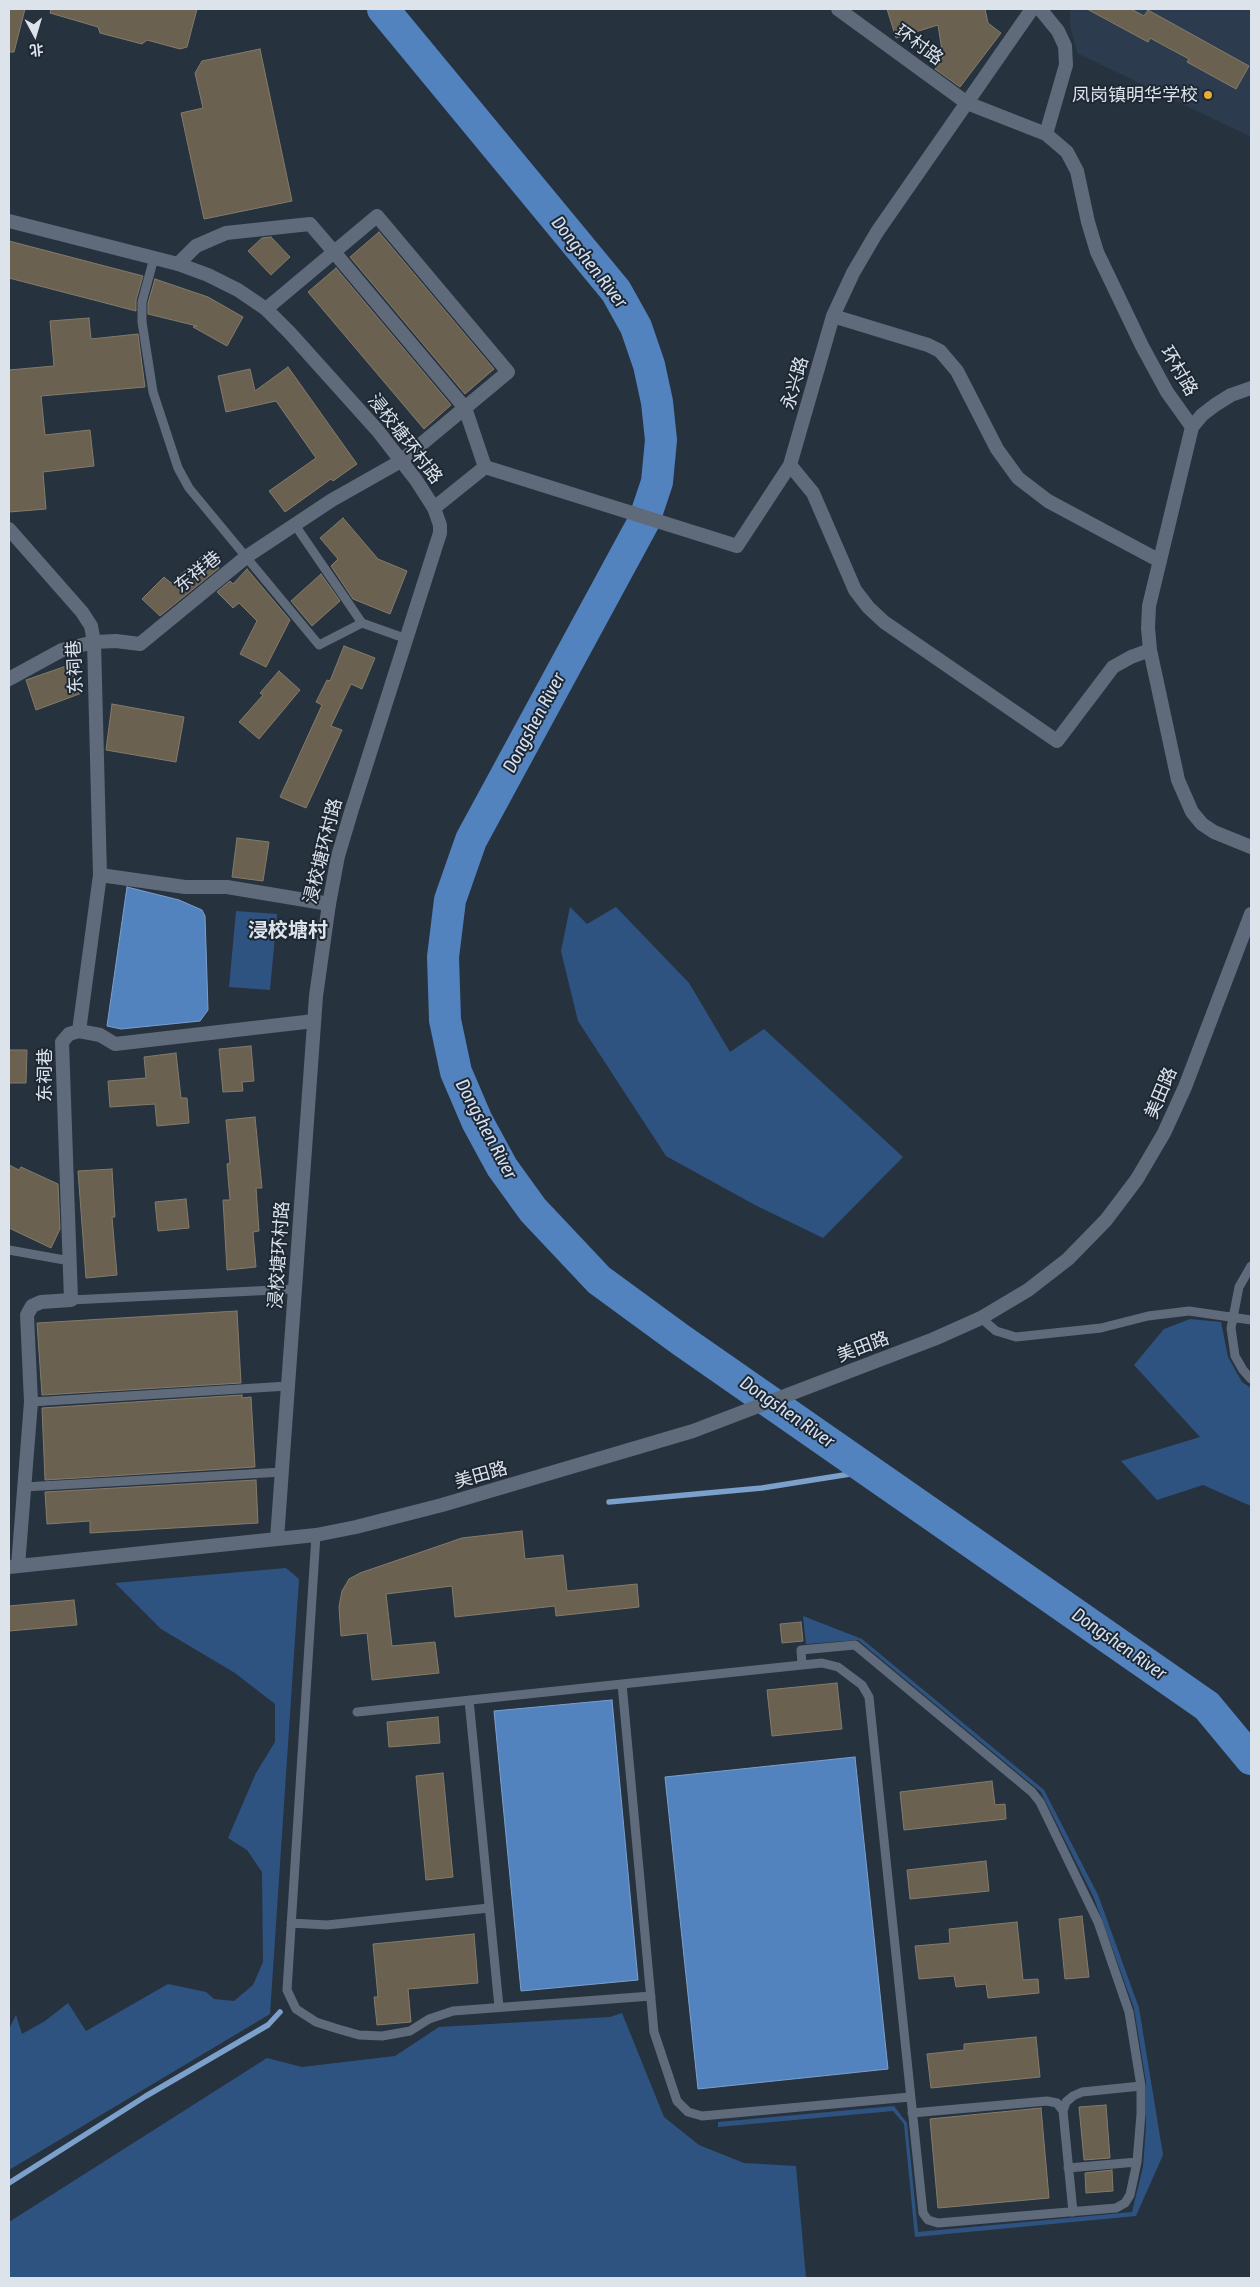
<!DOCTYPE html>
<meta charset="utf-8">
<style>
body{margin:0}
#map{position:relative;width:1260px;height:2287px;overflow:hidden;background:#27323f;font-family:"Asap Condensed","Noto Sans SC",sans-serif}
canvas{display:block}
.frame{position:absolute;inset:0;border:10px solid #dce3eb;pointer-events:none}
.north{position:absolute;left:10px;top:10px;width:50px;height:50px;-webkit-text-stroke:4px #1e2834;paint-order:stroke;rotate:174deg;font-size:14px;font-weight:700;line-height:20px;text-align:center;color:#dce3eb}
.north::after{content:'';display:block;margin:auto;width:18px;height:22px;background:#dce3eb;clip-path:polygon(50% 0,100% 100%,50% 72%,0 100%)}
</style>
<div id="map">
<canvas width="1260" height="2287"></canvas>
<div class="frame"></div>
<div class="north">北</div>
</div>
<script>
const c = document.querySelector('canvas').getContext('2d');
c.lineJoin = 'round';
function fillPath(path, color) { c.fillStyle = color; c.fill(path, 'evenodd'); }
const shape = rows => new Path2D(rows.map(r => 'M' + r).join(''));
function stroke(path, color, width, dash) { c.strokeStyle = color; c.lineWidth = width; c.lineCap = dash ? 'butt' : 'round'; c.setLineDash(dash || []); c.stroke(path); }
function drawText(font, color, halo, rows, align = 'center') {
  c.font = font + ' "Asap Condensed","Noto Sans SC",sans-serif'; c.lineWidth = 4; c.setLineDash([]); c.textBaseline = 'middle'; c.strokeStyle = halo; c.fillStyle = color; for (const [text, x, y, turn = 0] of rows) {
    c.save(); c.translate(x, y); c.rotate((+turn || 0) * Math.PI / 180); c.textAlign = isNaN(turn) ? turn : align; if (halo) c.strokeText(text, 0, 0); c.fillText(text, 0, 0); c.restore();
  }
}
const built = shape([
 [1070,9,1251,9,1251,137,1077,53,1070,24]
]);
const green = shape([
 [570,907,587,924,616,907,689,983,730,1052,764,1029,903,1157,823,1238,755,1205,666,1156,578,1021,561,951],
 [236,911,277,914,270,990,229,987],
 [1190,1319,1221,1322,1228,1357,1242,1382,1251,1388,1251,1506,1203,1485,1157,1500,1121,1461,1200,1437,1134,1365,1164,1329],
 [286,1568,299,1579,270,2014,9,2170,9,2029,16,2015,22,2034,45,2021,68,2003,86,2031,168,1984,206,1992,214,1999,234,2001,253,1985,263,1962,262,1872,247,1850,228,1838,256,1773,275,1742,275,1704,235,1673,161,1629,115,1583],
 [803,1616,862,1639,1044,1790,1098,1895,1139,2008,1163,2155,1136,2216,915,2237,904,2124,893,2111,718,2127,718,2122,894,2106,907,2123,918,2232,1132,2212,1143,2167,1146,2127,1146,2082,1134,2008,1094,1898,1041,1792,858,1640,806,1644],
 [622,2013,664,2117,699,2145,744,2163,796,2166,806,2278,9,2278,9,2222,267,2058,302,2067,395,2056,439,2027,610,2017]
]);
const water = shape([
 [127,887,179,900,202,910,205,916,208,1010,200,1021,121,1029,107,1026,127,887],
 [612,1700,638,1980,521,1991,494,1711,612,1700],
 [855,1757,888,2069,698,2089,665,1777,855,1757]
]);
const stream = shape([
 [609,1502,762,1488,869,1471],
 [9,2183,146,2096,268,2025,280,2012]
]);
const river = shape([
 [383,9,616,291,636,327,649,365,657,402,661,440,657,482,644,521,471,840,450,900,443,957,445,1020,456,1072,477,1121,502,1167,533,1210,599,1280,681,1340,1207,1706,1251,1759]
]);
const building = shape([
 [9,9,25,9,14,52,9,52,9,9],
 [51,9,197,9,187,47,180,49,147,40,142,44,100,33,98,27,50,13,51,9],
 [887,9,985,9,988,23,1001,33,960,87,935,69,943,57,938,25,896,38,887,9],
 [1087,9,1131,9,1144,16,1148,10,1249,66,1236,89,1187,62,1189,59,1150,38,1148,42,1087,9],
 [260,49,292,201,204,219,181,113,203,108,195,73,202,61,260,49],
 [379,232,494,369,465,394,350,257,379,232],
 [271,237,290,257,271,275,248,251,262,238,271,237],
 [9,241,143,276,136,300,136,311,9,278,9,241],
 [336,268,451,405,424,429,308,292,336,268],
 [155,279,208,297,243,317,227,346,193,327,197,326,148,314,148,303,155,279],
 [89,318,91,339,138,334,145,387,41,396,45,435,90,430,94,466,43,472,46,509,9,512,9,370,54,366,50,321,89,318],
 [288,367,357,464,333,481,331,479,285,512,269,491,316,458,276,401,226,412,218,376,250,369,255,391,288,367],
 [343,518,378,559,407,571,390,614,353,599,331,566,338,559,320,538,343,518],
 [206,553,219,568,160,616,142,599,164,577,171,583,206,553],
 [247,569,290,620,266,667,240,654,257,621,239,603,233,608,217,592,230,581,233,584,247,569],
 [321,574,340,601,312,626,291,601,321,574],
 [344,646,375,658,362,689,351,684,331,726,342,730,306,808,280,797,322,705,316,702,327,680,330,681,344,646],
 [72,664,82,693,36,710,26,680,72,664],
 [279,671,300,690,259,739,239,722,263,695,260,693,279,671],
 [112,704,184,717,176,762,106,750,112,704],
 [237,838,269,842,263,881,232,877,237,838],
 [251,1046,254,1081,242,1082,243,1091,223,1092,219,1049,251,1046],
 [9,1050,27,1050,26,1083,9,1083,9,1050],
 [176,1053,181,1098,187,1098,189,1123,157,1126,155,1104,110,1107,108,1081,146,1078,144,1057,176,1053],
 [255,1117,262,1188,256,1188,259,1231,253,1232,256,1267,227,1270,223,1200,230,1200,227,1164,230,1163,226,1120,255,1117],
 [9,1165,19,1170,21,1167,58,1184,60,1229,51,1248,9,1228,9,1165],
 [112,1169,115,1217,112,1217,117,1275,86,1278,78,1171,112,1169],
 [186,1199,189,1228,158,1231,155,1202,186,1199],
 [237,1311,241,1383,42,1395,37,1323,237,1311],
 [242,1395,242,1398,251,1397,255,1467,45,1480,42,1408,242,1395],
 [256,1480,258,1523,90,1533,90,1521,47,1524,45,1492,256,1480],
 [522,1531,525,1559,563,1555,567,1591,637,1584,639,1607,556,1616,555,1606,455,1617,452,1586,386,1594,392,1646,435,1642,439,1673,372,1680,367,1633,341,1636,339,1607,342,1591,349,1579,360,1573,462,1538,522,1531],
 [74,1600,77,1625,9,1631,9,1606,74,1600],
 [801,1622,803,1641,782,1643,780,1624,801,1622],
 [837,1683,842,1729,772,1736,767,1690,837,1683],
 [438,1717,440,1743,389,1747,387,1722,438,1717],
 [443,1773,453,1877,426,1880,416,1776,443,1773],
 [992,1781,995,1805,1005,1804,1006,1819,904,1830,900,1792,992,1781],
 [986,1861,989,1891,910,1899,907,1870,986,1861],
 [1082,1916,1089,1977,1065,1979,1059,1919,1082,1916],
 [1017,1922,1023,1980,1038,1979,1039,1993,988,1998,986,1984,956,1987,954,1976,919,1979,915,1946,950,1943,949,1929,1017,1922],
 [474,1934,478,1983,408,1989,411,2022,377,2025,374,1997,378,1997,373,1944,474,1934],
 [1036,2037,1040,2077,931,2088,927,2054,964,2050,964,2044,1036,2037],
 [1106,2105,1110,2158,1084,2160,1079,2107,1106,2105],
 [1041,2108,1049,2198,938,2208,930,2119,1041,2108],
 [1112,2170,1113,2191,1086,2193,1085,2173,1112,2170]
]);
const service = shape([
 [154,258,142,302,142,322,153,392,178,468,189,488,319,645,362,623],
 [295,525,362,623,407,639],
 [9,1250,70,1261],
 [1251,1266,1239,1287,1231,1328,1235,1356,1243,1370,1251,1379],
 [71,1300,295,1289],
 [981,1318,996,1331,1016,1337,1101,1328,1148,1316,1189,1311,1251,1320],
 [31,1402,288,1386],
 [24,1487,282,1472],
 [316,1535,287,1990,296,2009,316,2022,338,2029,359,2035,382,2036,410,2031,429,2019,453,2011,651,1996],
 [622,1684,654,2032,677,2101,688,2112,702,2116,910,2097],
 [469,1700,499,2007],
 [357,1712,802,1665,822,1663,838,1667,862,1685,869,1697,923,2213,928,2220,938,2223,1116,2208,1125,2203,1130,2195,1137,2162,1141,2114,1141,2086,1129,2012,1098,1922,1040,1802,1032,1792,855,1645,801,1650,802,1665],
 [291,1923,327,1925,489,1908],
 [912,2113,1047,2101,1057,2103,1063,2111],
 [1068,2168,1137,2162],
 [1073,2212,1063,2111,1066,2102,1073,2096,1082,2092,1141,2086]
]);
const minor = shape([
 [838,9,967,103,1046,134,1067,152,1077,171,1088,222,1097,252,1142,346,1167,392,1192,427,1149,606,1148,628,1150,650,1178,780,1192,812,1202,824,1214,832,1251,847],
 [1040,9,1058,31,1065,46,1066,65,1046,134],
 [266,309,334,252,465,408,485,467,434,508],
 [833,316,928,345,940,351,957,371,997,449,1018,478,1048,501,1160,561],
 [1192,427,1202,415,1215,405,1231,395,1251,388],
 [790,465,813,493,855,590,868,607,884,622,1057,741,1113,667,1131,657,1150,650],
 [485,467,737,546,790,465,833,316,853,273,877,232,1032,9],
 [9,529,82,612,91,626,94,642,100,875,79,1031,69,1034,62,1042,71,1300,41,1302,32,1306,27,1315,31,1402,18,1566],
 [9,679,62,650,94,642,116,641,140,644,246,557,332,500,401,461,508,372,377,216,334,252,310,224,226,233,196,246,178,264],
 [100,875,185,887,227,887,329,904],
 [79,1031,100,1035,115,1044,314,1021]
]);
const tertiary = shape([
 [9,221,178,264,208,275,238,290,266,309,290,333,378,431,416,480,434,508,440,525,440,533,352,809,338,856,329,904,316,996,277,1539,9,1567],
 [277,1539,316,1535,356,1527,442,1505,693,1431,934,1339,981,1318,1028,1290,1068,1259,1106,1220,1137,1179,1164,1133,1185,1087,1251,914]
]);
const markers = [
 [1208,95,5,"#e6ac36"]
];
const streetNames = [
 ["环村路",919,45,36],
 ["环村路",1179,371,59],
 ["永兴路",795,383,-74],
 ["浸校塘环村路",405,439,52],
 ["东祥巷",198,572,-39],
 ["东祠巷",75,667,-93],
 ["浸校塘环村路",323,851,-76],
 ["东祠巷",45,1075,-90],
 ["美田路",1161,1093,-67],
 ["浸校塘环村路",279,1255,-86],
 ["美田路",863,1347,-21],
 ["美田路",481,1475,-16]
];
const poiNames = [
 ["凤岗镇明华学校",1198,95]
];
const waterNames = [
 ["Dongshen River",589,262,52],
 ["Dongshen River",534,723,-62],
 ["Dongshen River",486,1129,62],
 ["Dongshen River",787,1412,35],
 ["Dongshen River",1119,1644,35]
];
const quarterNames = [
 ["浸校塘村",288,931]
];
fillPath(built, '#2d3b4e');
fillPath(green, '#2f5380');
fillPath(water, '#5283bf');
stroke(water, '#7ba0cc', 1);
stroke(stream, '#7ba0cc', 5.5);
stroke(river, '#5283bf', 32);
fillPath(building, '#6a6151');
stroke(building, '#847b6a', 1);
stroke(service, '#5f6b7a', 9);
stroke(minor, '#5f6b7a', 14);
stroke(tertiary, '#5f6b7a', 14);
for (const [x, y, r, color] of markers) { const dot = new Path2D(); dot.arc(x, y, r, 0, 2 * Math.PI); c.fillStyle = color; c.fill(dot); stroke(dot, '#1e2834', 2); }
drawText('18px', '#dce3eb', '#1e2834', streetNames);
drawText('18px', '#dce3eb', '#1e2834', poiNames, 'right');
drawText('italic 19px', '#d3e0f1', '#1e2834', waterNames);
drawText('bold 20px', '#dce3eb', '#1e2834', quarterNames);
</script>
